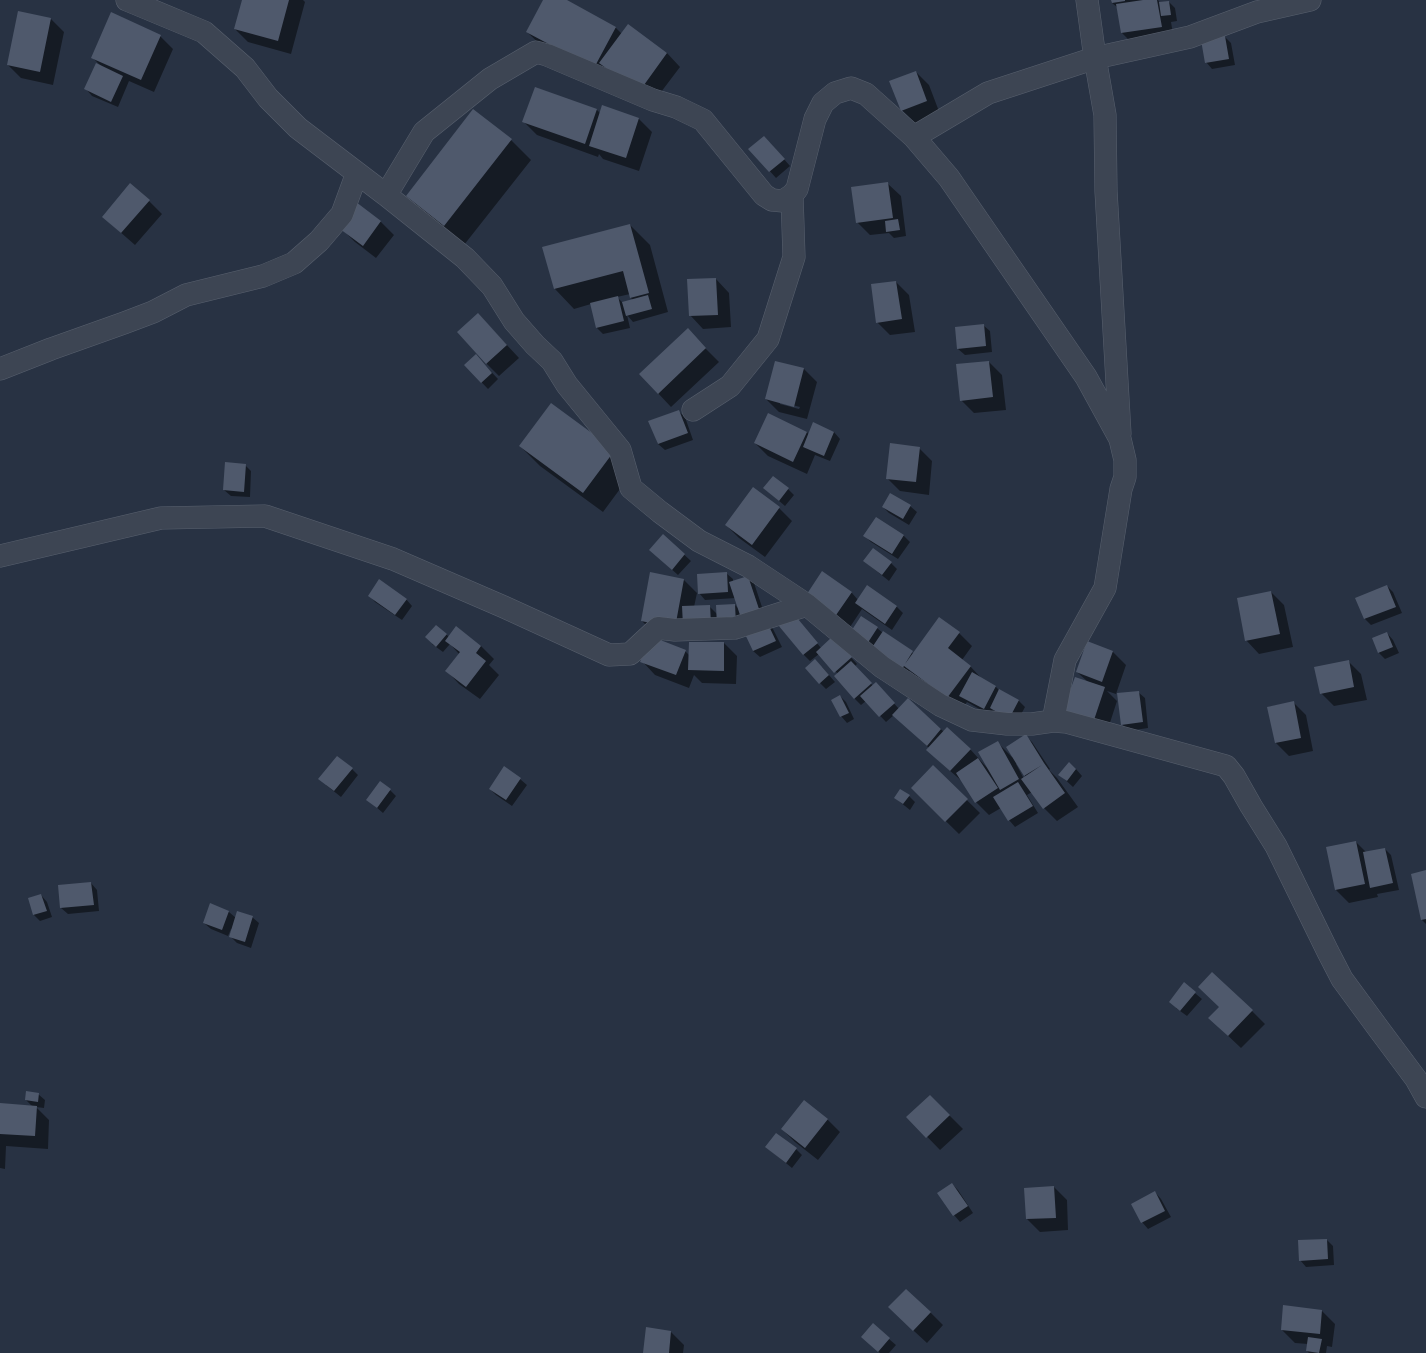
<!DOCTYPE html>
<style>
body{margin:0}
canvas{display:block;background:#283243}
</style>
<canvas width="1426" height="1353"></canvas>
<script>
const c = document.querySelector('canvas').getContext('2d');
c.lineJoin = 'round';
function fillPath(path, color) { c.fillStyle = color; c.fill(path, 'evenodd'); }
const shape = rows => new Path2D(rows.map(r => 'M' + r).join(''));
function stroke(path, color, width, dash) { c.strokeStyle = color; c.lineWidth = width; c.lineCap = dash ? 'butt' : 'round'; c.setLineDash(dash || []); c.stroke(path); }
const shadow = shape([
 [243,0,303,0,305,2,291,54,248,42,235,29],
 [544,0,565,0,616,28,622,34,667,53,680,67,652,104,547,51,527,32],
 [1112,0,1160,0,1158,0,1160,3,1169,2,1175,8,1177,21,1171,22,1174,40,1135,46,1122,33,1117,7,1112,3],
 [51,19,64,32,53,85,21,78,8,65],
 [160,36,173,49,154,92,129,81,118,107,92,96,86,89,101,66,92,57],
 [1225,37,1231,43,1235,65,1212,69,1206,62],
 [916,72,929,85,940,114,915,123,902,110],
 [536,88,597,110,601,114,639,119,652,132,639,171,603,159,599,154,598,157,537,135,524,122],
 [511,140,531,160,464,245,427,215,407,196],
 [770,143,790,166,776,178,750,149],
 [887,183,901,196,906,236,894,238,889,233,870,235,857,222],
 [149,201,162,214,135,245,103,217],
 [356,204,381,222,394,235,376,258,355,242,342,229],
 [630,225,650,245,668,312,633,322,627,315,630,328,603,334,597,328,591,304,574,309,555,289,543,248],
 [630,294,631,298,633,300,623,303,617,297],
 [716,279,729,293,731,327,703,329,690,315],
 [896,282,909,295,915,332,890,335,877,322],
 [478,314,519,358,499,376,486,363],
 [983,325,990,331,992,352,965,355,958,349],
 [700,343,719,362,671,407,640,374],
 [482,362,498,379,488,389,465,365],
 [989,362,1002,375,1006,410,974,413,961,400],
 [804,369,817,382,807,419,779,412,766,399],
 [780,402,800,407,799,409,780,404],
 [551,404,634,470,603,512,540,466,520,446],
 [678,411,685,417,693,440,665,450,658,444,650,421],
 [807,432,809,435,834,432,840,439,830,461,815,455,807,474,768,456,755,443],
 [919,448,932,461,929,495,900,491,887,478],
 [245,465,251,471,250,497,231,496,224,490],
 [764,488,788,489,794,495,785,506],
 [910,506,917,512,909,525,889,513,883,507],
 [779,508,792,521,765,557,739,538,726,525],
 [663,535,691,561,678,575,650,550],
 [903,535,910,542,898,559,871,542,865,536],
 [864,561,891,563,897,569,889,581],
 [726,573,733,579,733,582,748,577,754,583,766,619,655,634,642,621,684,580,697,593,694,607,709,606,717,614,735,605,739,609,736,598,705,600,699,593],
 [822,573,852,593,858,600,867,586,897,607,903,613,892,630,862,609,848,630,819,610],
 [1387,586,1393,592,1402,613,1371,625,1365,619,1357,599],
 [1271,592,1284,605,1293,647,1259,654,1246,640],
 [369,595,406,599,412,606,402,620,375,602],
 [799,621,821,648,839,644,857,664,855,666,873,686,882,690,899,709,908,699,944,732,970,749,989,770,997,742,1012,757,1026,736,1032,742,1050,769,1049,770,1057,778,1078,807,1057,821,1044,808,1032,792,1027,795,1038,813,1015,827,1009,820,1001,808,989,815,976,802,964,783,941,763,928,750,929,748,894,715,886,722,866,701,861,705,855,699,835,676,838,674,819,654,810,661,804,655,779,626],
 [1016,764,1017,764,1026,777,1024,779],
 [767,623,773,629,782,647,760,657,753,651],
 [877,628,883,633,884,632,914,654,959,633,972,646,962,660,970,666,983,680,996,687,1000,691,1019,701,1025,707,1016,724,997,714,993,710,990,715,967,702,961,710,918,679,910,671,908,675,857,639],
 [1387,633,1393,640,1399,653,1385,659,1379,653,1373,639],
 [446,634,449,637,481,646,494,659,489,665,499,675,480,699,459,684,446,670,459,654,450,644,443,652,432,644],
 [724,643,737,656,736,684,702,683,694,675,689,688,655,675,642,661,685,651,689,655],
 [1087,643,1113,652,1126,665,1116,694,1107,691,1117,701,1106,735,1076,725,1088,682,1077,672],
 [1348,661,1361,674,1367,700,1334,706,1321,693],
 [822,667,835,682,826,689,820,683],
 [1138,692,1145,698,1148,728,1128,731,1122,724],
 [840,696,846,702,854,719,847,723,841,716],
 [1293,702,1306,715,1313,751,1289,756,1276,743,1268,707],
 [933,767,980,813,959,834,912,788],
 [352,769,358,775,341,797,326,785],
 [1076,769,1082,776,1073,787,1060,775],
 [520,779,527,785,512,806,496,795,490,789],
 [390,790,396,796,383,813,368,800],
 [909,796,915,802,910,810,895,798],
 [1356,842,1367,853,1385,849,1391,855,1399,890,1377,894,1378,897,1349,903,1336,890],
 [1426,871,1426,924,1422,920],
 [91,883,97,890,99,911,68,914,61,908],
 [41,895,47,902,52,917,40,921,34,915,29,899],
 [211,905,229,912,236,918,252,917,259,923,251,948,237,943,230,936,232,929,231,929,228,936,211,929,204,923],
 [1184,984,1202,999,1187,1016,1176,1008],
 [1220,1007,1252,1011,1265,1024,1241,1048,1223,1031],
 [38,1094,45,1100,44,1108,36,1107,49,1120,48,1149,6,1146,5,1169,0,1168,0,1104,32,1106,26,1100],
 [943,1109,963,1129,940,1150,908,1117],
 [827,1119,840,1132,818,1160,795,1142,782,1129],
 [766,1147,796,1149,802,1155,792,1168],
 [952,1184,958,1190,973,1213,960,1222,954,1215],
 [1054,1187,1067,1200,1068,1230,1040,1232,1027,1219],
 [1155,1192,1161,1199,1171,1217,1148,1229,1142,1222],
 [1327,1240,1333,1246,1334,1265,1306,1267,1300,1260],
 [1322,1311,1335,1324,1332,1347,1327,1346,1326,1353,1309,1353,1307,1351,1308,1344,1295,1343,1282,1330],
 [930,1312,943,1325,927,1343,902,1320],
 [647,1329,671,1332,684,1345,683,1353,644,1353],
 [889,1339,896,1345,889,1353,880,1353,869,1343]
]);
const building = shape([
 [242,0,289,0,278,41,234,29],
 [543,0,567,0,616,27,594,68,526,32],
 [1111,0,1125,0,1125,1,1112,3],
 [1143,0,1157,0,1162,27,1121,33,1116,4],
 [1169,1,1171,15,1161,16,1159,2],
 [18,11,51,18,40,72,7,65],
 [111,12,161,35,141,80,91,58],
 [628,24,667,53,639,92,599,63],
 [1225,36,1229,59,1205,63,1201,40],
 [96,63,123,76,111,102,84,89],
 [916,71,927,101,901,111,889,81],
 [535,87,597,109,585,144,522,122],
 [602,105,639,118,626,158,589,146],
 [473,109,512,139,444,226,406,196],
 [764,136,785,159,769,172,748,149],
 [888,182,893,218,856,223,851,187],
 [130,183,150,200,121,233,102,217],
 [356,202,381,221,363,246,340,229],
 [898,219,900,230,886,232,885,221],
 [630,224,649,293,630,298,623,271,554,289,542,247],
 [716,278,718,315,689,316,687,279],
 [896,281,902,319,876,323,871,284],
 [648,295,652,309,626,316,622,302],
 [618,296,624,321,596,328,590,303],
 [478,313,507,345,486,364,457,332],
 [984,324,986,346,957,349,955,327],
 [688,328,706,348,658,394,639,374],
 [476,354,492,373,481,383,464,365],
 [775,361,804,368,794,407,765,399],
 [989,361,993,397,960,401,956,364],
 [551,403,615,450,583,493,519,446],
 [679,410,688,433,658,444,648,421],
 [768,413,807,432,793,462,754,443],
 [813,422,834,432,824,456,803,447],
 [890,443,920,447,916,482,886,479],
 [225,462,246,464,244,492,223,490],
 [773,476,789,488,779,501,763,488],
 [753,487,780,507,752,545,725,525],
 [890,493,911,505,903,519,882,507],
 [876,517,904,535,892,554,863,536],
 [663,534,685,554,672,570,649,550],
 [873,548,892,562,882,575,863,561],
 [822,571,852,592,834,618,805,597],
 [650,572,684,579,675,628,641,621],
 [727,572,728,592,698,594,697,574],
 [748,576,760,612,741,618,729,582],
 [379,579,407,599,395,615,368,596],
 [867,585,897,606,885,624,855,603],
 [1387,585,1396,607,1364,619,1355,598],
 [1271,591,1280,634,1245,641,1237,598],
 [735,604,736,625,717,626,716,605],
 [710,605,711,624,683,626,682,606],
 [793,613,818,643,803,655,778,625],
 [861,616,878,627,867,644,850,633],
 [939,617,960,632,948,648,971,666,947,698,904,666,902,669,871,649,883,631,913,651,905,664],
 [767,622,776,641,753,651,744,632],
 [436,625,447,634,436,647,425,637],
 [456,626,481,646,476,653,486,661,466,687,445,671,460,652,445,641],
 [1387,632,1393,647,1378,653,1372,638],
 [650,636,686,650,676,675,640,662],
 [833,636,852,657,834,673,816,652],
 [1087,641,1113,651,1102,682,1076,672],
 [689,642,724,642,724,671,688,670],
 [815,659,829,675,819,684,805,668],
 [1349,660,1354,687,1320,694,1314,667],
 [851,661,872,683,854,699,834,676],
 [972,672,996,686,984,709,959,696],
 [1075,677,1105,687,1093,723,1062,712],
 [876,682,895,703,879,717,860,696],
 [999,689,1019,700,1009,719,990,708],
 [1139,691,1143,722,1121,725,1117,693],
 [840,695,849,713,840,717,831,700],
 [908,698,941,729,927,746,892,715],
 [1294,701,1301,738,1275,743,1267,707],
 [947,727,971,749,950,771,926,750],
 [1026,734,1044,763,1065,793,1043,809,1021,779,1042,765,1024,776,1006,747],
 [998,741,1019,779,1000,790,978,752],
 [337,756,353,768,334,791,318,779],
 [978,758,998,788,975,803,956,773],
 [1069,762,1076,769,1067,781,1058,775],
 [933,765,968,799,945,822,911,788],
 [504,766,521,778,506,800,489,789],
 [380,781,391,789,377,808,366,800],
 [1018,782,1033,806,1008,821,993,797],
 [900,789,910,795,903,804,894,798],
 [1356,841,1365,884,1335,890,1326,847],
 [1385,848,1393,883,1370,888,1363,852],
 [1426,870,1426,919,1421,920,1411,874],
 [91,882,94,905,60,908,58,885],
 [41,894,47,911,33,915,28,898],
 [210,903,229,911,222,930,203,923],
 [237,911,253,916,245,942,229,937],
 [1212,972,1253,1010,1228,1036,1208,1018,1219,1007,1198,987],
 [1184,982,1196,992,1180,1011,1169,1002],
 [26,1091,39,1093,38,1102,25,1100],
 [930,1095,950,1115,926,1138,906,1117],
 [804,1100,828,1119,805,1148,781,1129],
 [0,1103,37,1106,35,1136,0,1134],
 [776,1133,797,1148,786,1163,765,1147],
 [952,1183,968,1206,953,1216,937,1193],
 [1054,1186,1056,1218,1026,1219,1024,1188],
 [1155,1191,1165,1211,1141,1223,1131,1204],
 [1327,1239,1328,1259,1299,1261,1298,1240],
 [906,1289,931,1312,913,1331,888,1307],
 [1283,1305,1322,1310,1320,1334,1281,1330],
 [873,1323,890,1338,878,1352,861,1337],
 [646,1327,671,1331,669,1353,643,1353],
 [1308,1337,1322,1339,1319,1353,1306,1351]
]);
const street = shape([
 [127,0,204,32,245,68,268,98,298,128,386,195,465,258,492,286,514,321,535,345,552,361,567,385,620,450,631,488,660,512,699,541,748,566,807,605,882,667,940,705,972,720,1007,724,1032,724,1053,721,1066,722,1226,766,1234,776,1251,806,1276,846,1328,952,1342,979,1378,1028,1416,1079,1426,1097],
 [1087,0,1095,58,1105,115,1106,191,1120,434],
 [914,137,988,93,1095,58,1190,37,1257,12,1310,0],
 [386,195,424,132,490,79,536,52,547,55,653,100,676,107,703,120,764,195,772,200,783,201,792,195,797,189,815,119,823,103,835,93,851,88,866,94,914,137,949,178,1086,377,1120,439,1125,460,1125,477,1121,489,1105,588,1065,660,1053,721],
 [0,369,51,349,124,323,153,312,186,295,263,276,294,263,319,241,342,214,357,173],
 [693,410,730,386,768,339,794,257,792,195],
 [0,556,161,518,265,516,393,559,504,607,609,655,630,654,658,628,675,630,735,628,807,605]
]);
fillPath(shadow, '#0007');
fillPath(building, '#4f596c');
stroke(street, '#58606e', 23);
stroke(street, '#3d4553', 22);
</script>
